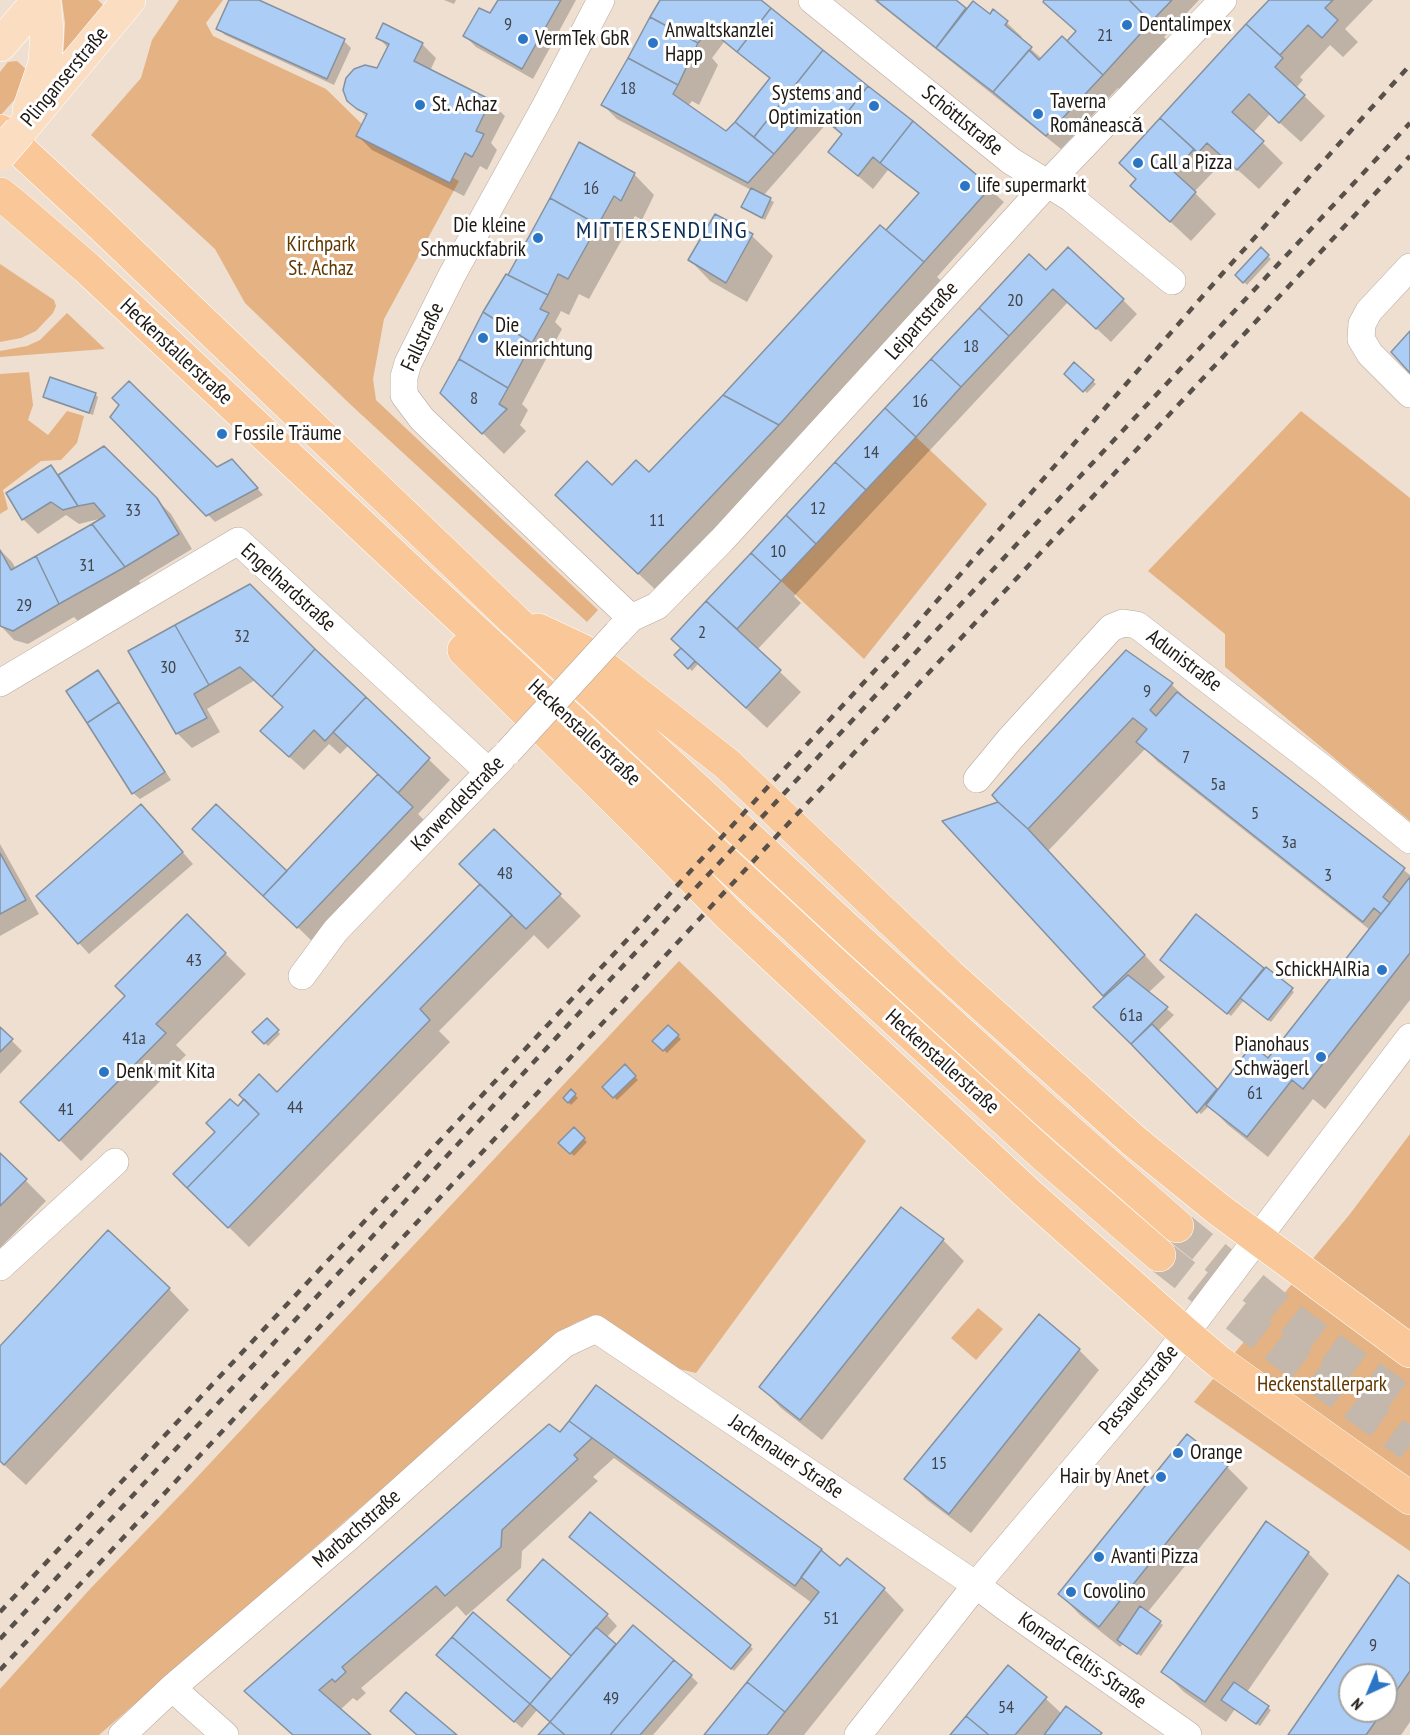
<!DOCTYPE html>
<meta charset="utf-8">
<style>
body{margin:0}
#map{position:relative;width:1410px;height:1735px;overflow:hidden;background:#eedfd1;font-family:"PT Sans Narrow",sans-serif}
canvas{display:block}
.north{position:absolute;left:1338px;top:1663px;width:60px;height:60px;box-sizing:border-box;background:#fff;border:2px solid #a5a3a1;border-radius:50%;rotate:224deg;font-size:16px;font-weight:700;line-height:24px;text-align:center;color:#1d1813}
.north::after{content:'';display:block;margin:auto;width:21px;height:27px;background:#2b75c5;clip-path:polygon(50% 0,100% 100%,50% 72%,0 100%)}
</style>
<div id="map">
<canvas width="1410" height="1735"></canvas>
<div class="north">N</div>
</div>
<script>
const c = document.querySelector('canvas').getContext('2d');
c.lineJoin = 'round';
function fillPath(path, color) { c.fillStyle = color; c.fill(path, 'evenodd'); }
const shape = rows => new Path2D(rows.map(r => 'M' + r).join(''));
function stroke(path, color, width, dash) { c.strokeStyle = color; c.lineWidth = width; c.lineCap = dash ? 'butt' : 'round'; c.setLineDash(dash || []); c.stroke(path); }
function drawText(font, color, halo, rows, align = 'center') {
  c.font = font + ' "PT Sans Narrow",sans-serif'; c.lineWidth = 6; c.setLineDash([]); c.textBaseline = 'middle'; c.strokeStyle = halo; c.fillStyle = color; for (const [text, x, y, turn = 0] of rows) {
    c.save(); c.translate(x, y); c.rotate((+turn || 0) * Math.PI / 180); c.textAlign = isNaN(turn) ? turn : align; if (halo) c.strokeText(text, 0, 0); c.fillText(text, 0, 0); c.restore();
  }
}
const green = shape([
 [62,0,98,0,107,9,63,62,65,23],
 [179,0,223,0,206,23,213,36,326,89,372,134,459,181,384,319,373,379,376,400,598,610,587,622,351,405,245,303,215,249,91,135,141,78,152,40],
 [17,61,30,73,30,82,0,116,0,72,8,62],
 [0,264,54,300,56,306,53,313,36,331,21,338,0,342],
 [67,313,105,349,0,357,0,351,27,346,40,340],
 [29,372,33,405,28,420,48,435,67,411,84,416,77,443,61,460,41,461,3,490,8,509,0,514,0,374],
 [1301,411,1410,498,1410,821,1225,667,1225,634,1148,571],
 [916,437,987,504,864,659,781,581],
 [679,961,866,1141,696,1373,671,1367,616,1327,594,1315,577,1322,560,1332,445,1434,99,1735,0,1735,0,1689,90,1589,186,1489],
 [1410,1134,1410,1551,1194,1402,1350,1214],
 [978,1308,1003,1329,976,1360,951,1338]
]);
const shadow = shape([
 [231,0,256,0,344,41,351,48,334,85,225,35,218,28],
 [444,0,456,0,454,4],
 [500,0,576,0,533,79,476,47,465,36,491,15],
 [662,0,758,0,912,122,1004,202,937,277,944,283,660,594,577,516,612,487,649,474,886,232,920,195,888,170,873,189,830,152,843,136,827,123,763,196,774,202,765,220,743,207,751,190,617,119,603,105],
 [724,42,770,79,727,133,688,106,692,101,699,105,718,65,712,58],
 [874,0,954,0,967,11,990,16,994,11,1022,37,1020,39,1042,59,1067,43,1077,33,1045,2,1047,0,1199,0,1164,37,1171,44,1124,94,1118,88,1061,149],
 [1271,0,1373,0,1345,29,1358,42,1343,57,1330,45,1300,77,1303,80,1296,88,1325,116,1301,142,1270,114,1253,133,1283,163,1259,189,1229,162,1220,172,1216,169,1194,192,1216,214,1191,241,1132,186,1247,25],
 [378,37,422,44,436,58,430,71,490,102,505,116,491,143,497,150,487,170,480,166,464,196,372,150,358,136,367,118,362,113,373,119,374,116,359,109,359,110,349,100,378,70,388,48],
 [634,174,654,195,642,220,635,216,589,299,579,294,569,315,561,311,555,322,562,329,522,404,528,410,520,425,526,431,504,454,463,414,514,280],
 [715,216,752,236,773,256,747,302,710,281,690,260],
 [1261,250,1271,259,1247,285,1237,275],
 [1029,256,1046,272,1123,300,1137,314,1111,342,1068,302,794,596,801,603,757,650,801,692,767,728,698,664,692,671,679,658,683,648,673,639],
 [1074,364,1096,384,1087,393,1066,373],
 [95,394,98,397,93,415,48,400,45,397],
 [112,417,217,469,239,467,263,495,215,522],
 [50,467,59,476,156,499,171,514,192,549,139,581,144,588,81,624,74,617,28,644,14,640,0,625,0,550,12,562,16,569,103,518,79,524,66,515,38,534,23,519,8,493],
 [250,586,450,780,418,814,433,829,319,948,280,910,287,873,380,775,349,745,340,754,329,744,304,770,277,746,284,707,255,680,207,709,220,732,192,748,177,733,130,651],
 [1126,652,1172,685,1193,705,1410,875,1410,1000,1325,1109,1313,1099,1268,1157,1228,1125,1209,1106,1201,1114,1095,1007,1106,997,945,822,1001,803],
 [1145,749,1158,762,1370,930,1268,1060,1219,1093,1157,1032,1174,1015,1148,993,1165,977,1048,851],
 [98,672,105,679,171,780,140,799,133,793],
 [152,817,193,864,89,954,79,943],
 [494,831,581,916,548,949,534,935,439,1031,450,1042,249,1247,175,1174,238,1108,278,1094,482,884],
 [0,844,39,914,0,936],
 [187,916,246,974,176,1045,186,1055,81,1161,22,1102,127,996],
 [1196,916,1294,992,1271,1022,1244,1000,1231,1016,1165,963],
 [267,1020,280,1034,268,1046,254,1032],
 [668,1027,681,1039,667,1053,654,1041],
 [0,1029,22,1051,0,1074],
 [625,1066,638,1080,617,1100,604,1087],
 [571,1091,578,1098,571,1105,565,1098],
 [574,1129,587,1142,574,1156,561,1143],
 [0,1155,46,1201,0,1248],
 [901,1209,943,1240,964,1261,822,1440,781,1408,761,1387],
 [169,1289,189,1310,26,1485,0,1461,0,1348],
 [1079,1350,1099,1370,971,1533,927,1500,906,1479],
 [597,1387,841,1568,884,1589,904,1610,804,1735,707,1735,812,1603,614,1458,593,1477,598,1481,522,1551,521,1568,466,1616,457,1606,361,1688,366,1693,357,1701,353,1698,340,1710,369,1735,293,1735,246,1691,561,1434],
 [1187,1436,1227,1467,1248,1488,1147,1613,1163,1625,1141,1656,1123,1644,1120,1647,1080,1615,1060,1594],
 [1266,1524,1308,1553,1329,1574,1247,1692,1271,1710,1260,1726,1235,1709,1226,1722,1184,1692,1163,1671],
 [574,1540,750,1646,753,1649,734,1671],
 [1410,1586,1410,1722,1401,1735,1290,1735],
 [1350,1675,1386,1675,1386,1711,1350,1711],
 [520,1611,607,1615,617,1626,607,1637,616,1646,691,1676,698,1683,653,1735,540,1735,551,1722,537,1710,522,1728,445,1662,473,1614,551,1682,573,1657],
 [1045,1698,1062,1714,1067,1708,1102,1735,952,1735]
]);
const building = shape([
 [229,0,259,0,345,39,327,79,216,29,229,0],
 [498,0,561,0,522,69,463,36,479,8,490,13,498,0],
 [660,0,761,0,771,8,737,52,709,29,698,43,650,17,660,0],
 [878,0,956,0,966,8,936,48,877,1,878,0],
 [1044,0,1129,0,1151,22,1103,75,1067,41,1076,31,1043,2,1044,0],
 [1129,0,1172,0,1151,22,1129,0],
 [1269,0,1333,0,1325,8,1338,20,1322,38,1308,25,1280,55,1246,24,1269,0],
 [973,1,990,14,993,9,1008,21,1005,25,1032,47,993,92,936,48,973,1],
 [771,8,823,50,754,137,735,122,770,78,737,52,771,8],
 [650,17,698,43,678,85,628,58,650,17],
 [383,23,423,43,414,61,491,100,476,131,484,134,478,146,472,157,465,153,450,183,356,136,367,114,357,109,347,101,343,90,346,78,354,69,365,65,377,68,389,44,376,38,383,23],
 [1246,24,1283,58,1275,67,1305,95,1279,123,1249,94,1232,112,1264,141,1237,170,1207,143,1198,153,1160,118,1246,24],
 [1062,36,1103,75,1046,136,993,92,1029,50,1039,60,1062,36],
 [823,50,868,86,835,128,812,110,774,154,754,137,823,50],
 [628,58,678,85,673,94,726,131,735,122,774,154,748,183,601,105,628,58],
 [868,86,913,121,880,163,873,157,858,176,828,152,842,134,835,128,868,86],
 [1160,118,1194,149,1174,172,1196,192,1170,222,1130,186,1136,179,1119,163,1160,118],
 [913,121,991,187,924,262,886,230,919,193,880,163,913,121],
 [579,142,635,173,621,201,614,196,598,225,550,198,579,142],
 [751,188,771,198,762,218,741,207,751,188],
 [550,198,598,225,568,279,558,274,548,295,508,275,550,198],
 [715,214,753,234,726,283,688,260,715,214],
 [880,225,924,262,779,425,723,395,880,225],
 [1068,247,1124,299,1096,329,1053,289,1009,336,979,308,1029,254,1046,270,1068,247],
 [1261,247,1269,255,1243,283,1235,275,1261,247],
 [506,274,548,295,540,309,549,313,532,343,483,312,506,274],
 [979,308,1009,336,961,387,931,359,979,308],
 [483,312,532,343,508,388,459,359,483,312],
 [1410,331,1410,373,1391,352,1410,331],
 [459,359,508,388,499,404,507,409,482,434,440,393,459,359],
 [931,359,961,387,916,437,885,408,931,359],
 [1074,362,1094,380,1083,392,1064,374,1074,362],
 [50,377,96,393,89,413,43,397,50,377],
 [129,381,217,467,232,459,258,488,206,516,110,417,119,405,112,398,129,381],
 [723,395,779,425,638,574,555,495,587,461,612,485,636,460,649,472,723,395],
 [885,408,916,437,866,490,835,462,885,408],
 [104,446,157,498,179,534,125,567,92,524,105,516,94,503,78,506,58,475,104,446],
 [835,462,866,490,816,544,786,515,835,462],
 [51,465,78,506,63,510,51,502,22,520,6,493,51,465],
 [786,515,816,544,781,581,751,553,786,515],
 [92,524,125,567,59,604,36,556,92,524],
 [0,550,11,570,36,556,59,604,13,631,0,626,0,550],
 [751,553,781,581,737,629,706,601,751,553],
 [250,584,315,649,272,697,240,667,209,685,175,625,250,584],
 [706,601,781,670,746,708,671,639,706,601],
 [175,625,209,685,194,694,207,718,176,734,128,651,175,625],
 [681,648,695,661,688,669,674,655,681,648],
 [315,649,366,697,325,741,314,730,289,757,260,731,283,707,272,697,315,649],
 [1126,650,1173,683,1150,710,1156,716,1177,692,1405,868,1383,897,1390,903,1381,914,1374,908,1363,922,1136,742,1147,729,1133,718,1028,829,998,802,992,795,1126,650],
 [98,670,119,702,87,723,66,691,98,670],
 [366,697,430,758,398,793,333,732,366,697],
 [119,702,165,772,132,794,87,723,119,702],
 [378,774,413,807,297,928,263,896,378,774],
 [998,802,1028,829,1145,955,1103,996,942,821,998,802],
 [141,804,183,852,78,944,36,896,141,804],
 [216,804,287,871,263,896,192,829,216,804],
 [494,829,561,894,526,929,459,864,494,829],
 [0,853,26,900,0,914,0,853],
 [1410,877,1410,953,1303,1089,1292,1080,1247,1137,1206,1105,1252,1045,1268,1058,1410,877],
 [480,884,512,915,420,1009,430,1020,228,1228,187,1188,259,1114,239,1095,259,1074,277,1092,480,884],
 [187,914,226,953,156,1024,166,1033,59,1141,20,1102,125,996,115,986,187,914],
 [1196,914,1264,968,1227,1014,1160,960,1196,914],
 [1266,967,1293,988,1268,1020,1240,998,1266,967],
 [1128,975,1168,1007,1131,1044,1093,1007,1128,975],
 [267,1018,279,1030,264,1044,252,1032,267,1018],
 [1152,1024,1217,1089,1197,1113,1131,1044,1152,1024],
 [668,1025,679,1035,663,1051,652,1041,668,1025],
 [0,1027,13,1039,0,1052,0,1027],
 [625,1064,636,1076,613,1098,602,1087,625,1064],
 [571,1089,576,1094,568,1103,563,1098,571,1089],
 [230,1099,238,1106,244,1099,259,1114,187,1188,173,1174,215,1132,206,1123,230,1099],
 [574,1127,585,1138,570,1154,558,1143,574,1127],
 [0,1153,27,1179,0,1206,0,1153],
 [901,1207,944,1239,800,1420,759,1387,901,1207],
 [108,1230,170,1288,4,1465,0,1461,0,1346,108,1230],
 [1039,1314,1080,1349,949,1514,904,1479,1039,1314],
 [596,1385,822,1549,795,1586,569,1421,596,1385],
 [569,1421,592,1438,574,1455,578,1459,502,1530,501,1547,445,1596,436,1586,342,1667,346,1672,335,1682,332,1679,319,1690,371,1735,293,1735,244,1691,549,1424,560,1432,569,1421],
 [1187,1434,1228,1466,1099,1627,1058,1594,1187,1434],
 [590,1512,751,1645,731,1669,569,1537,590,1512],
 [1266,1521,1309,1552,1205,1702,1161,1672,1266,1521],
 [821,1550,840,1566,847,1558,885,1588,785,1712,747,1682,819,1592,801,1577,821,1550],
 [543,1559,608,1614,571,1656,507,1600,543,1559],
 [1398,1575,1410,1584,1410,1671,1386,1706,1386,1675,1350,1675,1350,1711,1383,1711,1366,1735,1288,1735,1398,1575],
 [1140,1606,1161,1621,1137,1654,1117,1640,1140,1606],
 [473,1612,551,1679,530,1704,452,1637,473,1612],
 [633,1625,674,1660,610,1735,565,1735,550,1722,633,1625],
 [596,1627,616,1644,550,1722,530,1704,596,1627],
 [452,1637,530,1704,514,1722,436,1655,452,1637],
 [674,1660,692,1675,640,1735,610,1735,674,1660],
 [1008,1665,1047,1697,1015,1735,989,1735,966,1716,1008,1665],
 [747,1682,785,1712,767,1735,704,1735,747,1682],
 [1234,1682,1269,1706,1256,1724,1221,1700,1234,1682],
 [406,1692,457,1735,417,1735,390,1711,406,1692],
 [1066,1706,1102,1733,1100,1735,1044,1735,1066,1706],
 [966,1716,989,1735,950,1735,966,1716],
 [550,1722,565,1735,538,1735,550,1722]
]);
const highwayTunnel = shape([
 [1177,1226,1300,1326,1410,1405],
 [1159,1255,1284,1353,1410,1445]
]);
const minor = shape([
 [601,0,545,107,452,275,408,363,404,377,404,395,422,419,631,618],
 [812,0,1011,161,1071,198,1172,281],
 [1410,267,1369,311,1362,324,1361,339,1370,354,1410,394],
 [617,633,631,618,657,606,722,540,1048,183,1223,0],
 [0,683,238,541,489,772],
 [977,779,1010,739,1111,628,1123,623,1137,625,1325,770,1410,840],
 [302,976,336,930,502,758],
 [0,1267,115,1162],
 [172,1688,225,1735],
 [122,1735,172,1688,351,1535,564,1344,596,1329,976,1585,1008,1609,1188,1735],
 [858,1735,976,1585,1157,1371,1410,1037]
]);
const major = shape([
 [0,45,39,0],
 [29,110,45,63,47,30,44,0],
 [20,131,129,0]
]);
const highway = shape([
 [0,131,96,220,514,620,850,932,1045,1110,1177,1226],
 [0,194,14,205,87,268,423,583,829,959,1046,1157,1159,1255],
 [538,630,583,651,727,764,949,975,1134,1141,1218,1209,1410,1351],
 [464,650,647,831,731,917,1025,1191,1186,1334,1219,1362,1410,1498]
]);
const rail = shape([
 [0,1612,640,926,902,641,1222,274,1410,65],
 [0,1639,580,1012,1410,123],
 [0,1670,1410,156]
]);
const minorBridge = shape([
 [508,752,617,633]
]);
const majorBridge = shape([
 [0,154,20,131]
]);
const markers = [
 [1127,25,6,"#2b75c5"],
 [523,39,6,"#2b75c5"],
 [653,43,6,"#2b75c5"],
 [420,105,6,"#2b75c5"],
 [874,106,6,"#2b75c5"],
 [1038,114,6,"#2b75c5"],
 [1138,163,6,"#2b75c5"],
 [965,186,6,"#2b75c5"],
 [538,238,6,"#2b75c5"],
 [483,338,6,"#2b75c5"],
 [222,434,6,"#2b75c5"],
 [1382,970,6,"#2b75c5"],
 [1321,1057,6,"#2b75c5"],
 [104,1072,6,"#2b75c5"],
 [1178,1453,6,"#2b75c5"],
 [1161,1477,6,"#2b75c5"],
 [1099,1557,6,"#2b75c5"],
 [1071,1592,6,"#2b75c5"]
];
const numberNames = [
 ["9",508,25],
 ["21",1105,36],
 ["18",628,89],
 ["16",591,189],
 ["20",1015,301],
 ["18",971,347],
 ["8",474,399],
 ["16",920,402],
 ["14",871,453],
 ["12",818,509],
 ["33",133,511],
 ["11",657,521],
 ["10",778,552],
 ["31",87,566],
 ["29",24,606],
 ["2",702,633],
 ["32",242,637],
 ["30",168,668],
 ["9",1147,692],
 ["7",1186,758],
 ["5a",1218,785],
 ["5",1255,814],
 ["3a",1289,843],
 ["48",505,874],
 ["3",1328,876],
 ["43",194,961],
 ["61a",1131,1016],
 ["41a",134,1039],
 ["61",1255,1094],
 ["44",295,1108],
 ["41",66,1110],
 ["15",939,1464],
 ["51",831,1619],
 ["9",1373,1646],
 ["49",611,1699],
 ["54",1006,1708]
];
const poiNames = [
 ["Dentalimpex",1139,25],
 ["Anwaltskanzlei",665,31],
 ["Happ",665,55],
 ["VermTek GbR",535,39],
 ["Systems and",862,94,"right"],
 ["Optimization",862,118,"right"],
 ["Taverna",1050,102],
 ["Româneascǎ",1050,126],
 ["St. Achaz",432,105],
 ["Call a Pizza",1150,163],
 ["life supermarkt",977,186],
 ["Die kleine",526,226,"right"],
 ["Schmuckfabrik",526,250,"right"],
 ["Die",495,326],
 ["Kleinrichtung",495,350],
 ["Fossile Träume",234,434],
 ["SchickHAIRia",1370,970,"right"],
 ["Pianohaus",1309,1045,"right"],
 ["Schwägerl",1309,1069,"right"],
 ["Denk mit Kita",116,1072],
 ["Orange",1190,1453],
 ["Hair by Anet",1149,1477,"right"],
 ["Avanti Pizza",1111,1557],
 ["Covolino",1083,1592]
];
const streetNames = [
 ["Plinganserstraße",65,77,-50],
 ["Schöttlstraße",962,121,39],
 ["Leipartstraße",922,321,-48],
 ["Fallstraße",423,337,-65],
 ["Heckenstallerstraße",176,352,43],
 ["Engelhardstraße",288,588,42],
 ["Adunistraße",1184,661,37],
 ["Heckenstallerstraße",584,733,43],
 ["Karwendelstraße",458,804,-46],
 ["Heckenstallerstraße",942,1062,42],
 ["Passauerstraße",1139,1390,-50],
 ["Jachenauer Straße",786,1457,34],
 ["Marbachstraße",357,1529,-41],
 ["Konrad-Celtis-Straße",1082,1661,35]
];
const parkNames = [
 ["Kirchpark",321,245],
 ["St. Achaz",321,269],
 ["Heckenstallerpark",1322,1385]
];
const quarterNames = [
 ["MITTERSENDLING",662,231]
];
fillPath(green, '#e4b283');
fillPath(shadow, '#0003');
fillPath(building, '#accdf5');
stroke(building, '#85919f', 1.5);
stroke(highwayTunnel, '#c4b7ab', 33, [33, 16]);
stroke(minor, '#b8a99c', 28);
stroke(major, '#fff', 34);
stroke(highway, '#fff', 34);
stroke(minor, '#fff', 27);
stroke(major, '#fbddc1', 33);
stroke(highway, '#f9c798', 33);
stroke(rail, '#595149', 4.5, [8, 8]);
stroke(minorBridge, '#b8a99c', 28, []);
stroke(majorBridge, '#fff', 34, []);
stroke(minorBridge, '#fff', 27);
stroke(majorBridge, '#fbddc1', 33);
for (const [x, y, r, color] of markers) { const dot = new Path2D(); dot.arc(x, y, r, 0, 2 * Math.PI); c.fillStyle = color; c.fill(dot); stroke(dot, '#fff', 2); }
drawText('18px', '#41454c', null, numberNames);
drawText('21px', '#1d1813', '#fff', poiNames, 'left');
drawText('21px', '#1d1813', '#fff', streetNames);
drawText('21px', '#613801', '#fff', parkNames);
c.letterSpacing = '1.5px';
drawText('24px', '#0c2f56', '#fff', quarterNames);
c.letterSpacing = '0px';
</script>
